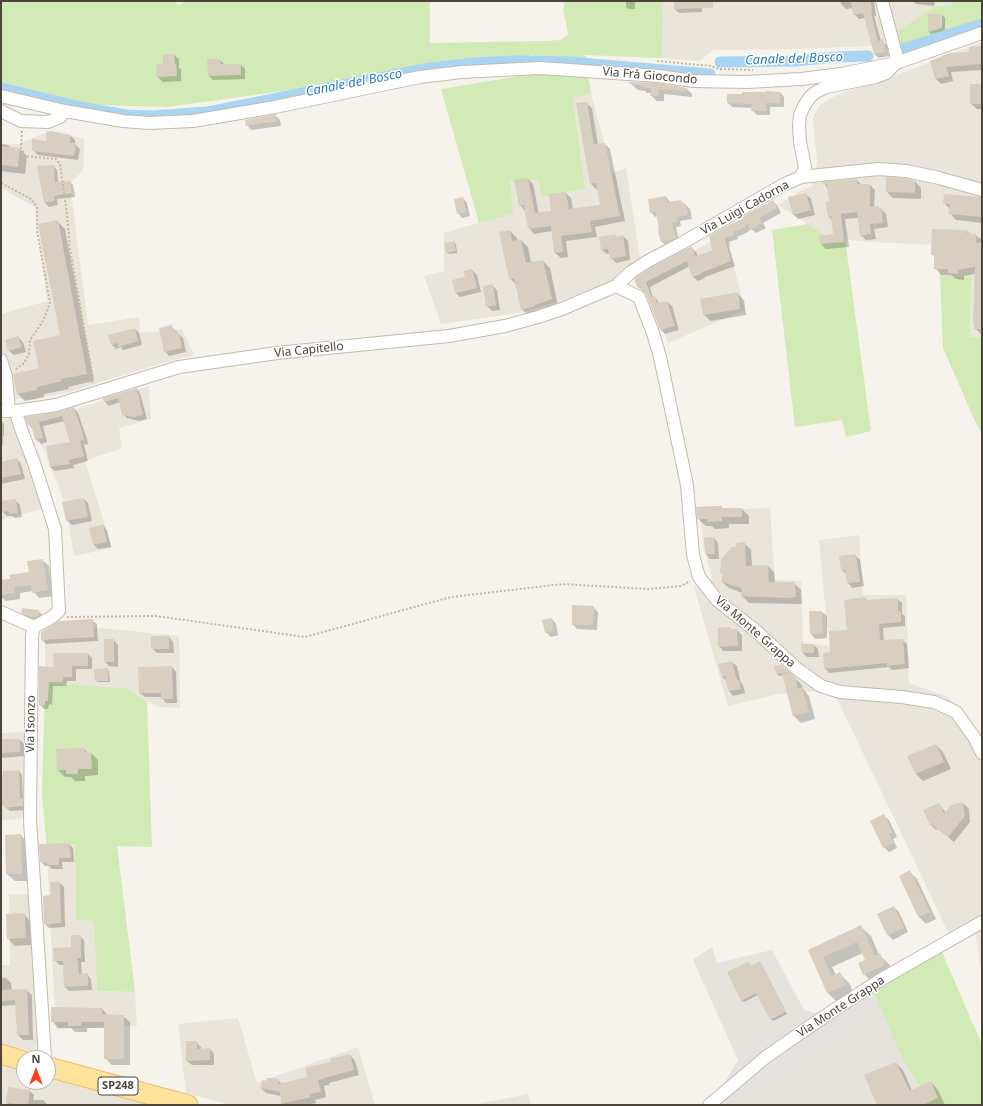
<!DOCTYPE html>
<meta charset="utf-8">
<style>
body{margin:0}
#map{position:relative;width:983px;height:1106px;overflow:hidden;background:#f6f3ec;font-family:"Noto Sans",sans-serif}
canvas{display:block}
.frame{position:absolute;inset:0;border:2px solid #4b4439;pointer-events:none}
.north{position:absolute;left:16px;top:1050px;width:40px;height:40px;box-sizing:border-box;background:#fff;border:1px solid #b7b4b0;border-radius:50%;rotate:0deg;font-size:11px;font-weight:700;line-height:16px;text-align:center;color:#4b4439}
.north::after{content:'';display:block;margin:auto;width:14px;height:18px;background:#fc3f1d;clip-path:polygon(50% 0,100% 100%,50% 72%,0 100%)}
</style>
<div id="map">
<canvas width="983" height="1106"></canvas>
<div class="frame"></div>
<div class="north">N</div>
</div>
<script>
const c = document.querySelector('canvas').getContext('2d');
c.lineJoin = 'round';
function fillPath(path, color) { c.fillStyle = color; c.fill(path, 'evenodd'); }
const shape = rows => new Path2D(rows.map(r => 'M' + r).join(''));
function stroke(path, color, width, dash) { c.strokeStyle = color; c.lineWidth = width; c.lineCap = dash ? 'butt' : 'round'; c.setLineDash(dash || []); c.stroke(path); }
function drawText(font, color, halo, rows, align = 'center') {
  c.font = font + ' "Noto Sans",sans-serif'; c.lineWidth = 3; c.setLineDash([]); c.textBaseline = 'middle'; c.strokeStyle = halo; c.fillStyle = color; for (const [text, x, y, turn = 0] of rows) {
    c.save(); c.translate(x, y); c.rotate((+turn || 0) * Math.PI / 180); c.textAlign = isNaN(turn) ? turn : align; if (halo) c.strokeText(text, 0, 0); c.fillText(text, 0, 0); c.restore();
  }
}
const residential = shape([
 [662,1,952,1,951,4,934,7,891,40,869,46,797,49,714,50,699,61,662,58,663,17],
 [982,42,982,338,970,338,971,278,940,275,939,245,869,242,828,237,778,205,800,191,810,187,815,182,817,159,813,121,814,115,821,104,835,96,915,68],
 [591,93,612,173,626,168,641,264,619,278,561,301,519,313,441,324,424,276,444,271,444,233,512,213,510,181,538,180,541,196,585,188,573,98],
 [52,130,84,139,83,171,70,183,88,325,139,317,140,333,182,329,194,355,149,367,69,392,32,400,17,399,1,400,1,314,47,301,35,207,1,188,1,144,18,144],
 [725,233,745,310,668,343,655,308,644,284,689,254],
 [149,386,151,419,119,428,122,448,85,461,112,548,74,556,66,508,59,487,30,418,73,410],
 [13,418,49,507,1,520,1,419],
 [770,508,775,580,801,581,803,643,831,646,827,626,819,540,859,535,863,595,906,595,909,683,948,697,966,714,982,748,982,975,974,924,950,936,833,690,779,694,728,706,694,587,708,583,712,577,704,549,700,511],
 [66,625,133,631,179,636,180,708,158,707,126,688,45,683,45,632],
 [28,732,29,817,1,821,1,733],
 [75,844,76,920,94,921,97,991,135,992,137,1026,56,1029,50,919,47,850],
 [9,894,34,895,42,1054,1,1043,1,965,10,965],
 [238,1018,257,1083,358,1047,375,1105,231,1105,186,1093,178,1024],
 [1,1065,24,1072,24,1082,48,1082,48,1078,148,1105,1,1105],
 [528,1094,531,1105,477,1105,477,1104]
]);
const industrial = shape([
 [712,947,717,963,772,950,804,1010,815,1013,870,983,899,1052,930,1105,707,1105,714,1100,738,1060,693,960]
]);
const green = shape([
 [1,1,174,1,178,5,188,1,430,1,430,43,543,41,560,40,568,35,567,27,563,11,565,1,662,1,663,17,662,58,585,55,591,93,573,98,585,188,541,197,538,180,510,181,513,214,479,223,441,89,537,73,534,55,481,63,437,66,398,71,333,84,167,107,97,105,73,101,56,104,51,111,34,110,1,104],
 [952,1,982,1,982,22,894,56,889,37,934,7,951,4],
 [808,224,828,237,845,239,871,431,846,437,842,420,795,427,772,230],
 [940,275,971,278,970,337,982,338,982,434,974,419,943,348],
 [45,683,126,688,147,701,152,847,117,846,135,992,97,991,94,921,76,920,75,844,47,850,42,795],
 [942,952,982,1045,982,1105,930,1105,899,1052,870,983]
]);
const shadow = shape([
 [626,1,635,1,635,9,628,9,626,7],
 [675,1,702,1,702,12,679,13,675,9],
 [841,1,874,1,876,16,874,16,881,41,882,41,887,45,889,56,879,58,874,54,865,18,859,19,854,14,853,8,846,9,841,4],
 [913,1,935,1,934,6,916,4],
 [929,15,942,15,945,18,945,31,932,35,929,32],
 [982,47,982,70,951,72,953,81,941,84,936,79,931,61,970,53],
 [174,55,179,59,179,68,181,69,181,81,163,82,158,77,157,66,164,65],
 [220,60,225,65,241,65,245,69,245,79,213,80,209,76],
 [630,83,686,88,692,94,692,97,664,94,664,101,657,101,651,95,651,93,647,93,645,91,638,90],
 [982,85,982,109,977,109,971,104],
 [767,92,780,92,784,97,784,107,770,107,770,115,757,115,752,110,752,108,732,107,728,103,743,95],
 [586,103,592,108,598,145,605,144,610,149,625,221,595,227,597,237,566,241,568,257,561,258,555,253,552,231,534,234,529,228,525,211,520,205,528,179,533,184,539,214,553,212,566,193,571,198,573,210,601,206,598,189,596,189,591,184,578,104],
 [276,116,280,120,281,126,251,130,247,125],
 [48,132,71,136,75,140,75,144,80,149,78,160,38,155,33,150,47,142],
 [1,144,8,145,12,149,20,149,27,156,25,174,1,171],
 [53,166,57,170,58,183,70,182,73,185,75,197,57,199,58,205,49,207,45,203],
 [857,180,862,185,870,185,875,190,874,208,878,207,881,209,886,214,888,227,874,229,876,239,866,240,861,235,859,218,845,219,849,247,826,249,821,244,834,235,832,220,829,217,830,202,828,189,824,183],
 [915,181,921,188,921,199,893,198,887,192],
 [806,194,811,199,815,215,798,219,793,214],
 [666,197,670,202,681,201,690,209,692,219,680,221,681,226,676,227,679,242,666,246,662,242,659,231,658,216,655,217,651,212],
 [463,198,467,203,470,216,462,218,458,213],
 [982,198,982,223,956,220,950,213,950,209,944,203],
 [773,201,777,205,781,213,763,223,766,228,756,233,751,229,746,233,737,237,738,239,729,242,730,247,729,247,735,266,705,277,705,278,698,281,693,277,690,266,650,287,653,298,655,297,660,304,667,302,672,306,679,330,665,334,661,330,647,294,638,287,636,279,691,247,696,252,698,257,713,251,710,237,744,219],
 [57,221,65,229,94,381,68,387,69,389,44,394,44,397,25,401,18,394,40,369,61,336],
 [510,231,517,238,517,241,521,240,528,247,531,263,543,261,550,268,558,306,528,316,522,309,517,286,510,278],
 [967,231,970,234,975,235,979,238,982,238,982,335,975,328,975,274,964,276,964,280,956,279,951,275,941,275,935,268,935,257,932,254],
 [615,235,617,238,623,236,628,241,630,260,616,263,611,258,610,254,607,254,602,250],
 [454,242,456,244,457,253,449,254,447,252],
 [472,270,477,275,481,292,460,297,456,293],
 [492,285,497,290,500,310,492,311,487,306],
 [737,293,744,300,746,315,711,321,704,315],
 [171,326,183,338,186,352,169,356,165,351],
 [135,329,139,333,142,345,123,350,121,347,116,349,112,345],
 [18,337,23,342,26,352,14,355,9,351,7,340],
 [137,389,140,393,147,419,139,421,127,418,123,414,120,402,109,406,105,402],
 [74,408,78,413,87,439,88,444,84,445,88,461,73,465,74,468,55,471,50,467,72,443,65,421,43,426,47,442,41,444,36,440,34,430,29,425,57,413],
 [1,421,4,424,4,436,3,436,3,445,1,445],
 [17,459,21,464,25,479,1,484,1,463],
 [84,499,88,503,92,521,72,525,67,520],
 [15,500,20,505,22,517,15,518,12,516,7,516,3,512],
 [721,507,723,509,742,509,749,516,749,524,729,524,729,528,715,529,712,526,706,526,698,519,698,508],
 [103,525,107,530,111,547,98,549,94,545,90,528],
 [714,538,718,543,719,559,710,559,706,554],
 [744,543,751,550,752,567,768,566,774,572,775,583,794,583,801,590,802,604,797,604,749,603,742,596,743,593,729,588,722,582,724,575,721,573,737,548],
 [855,555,860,560,864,586,852,588,848,583,847,575,842,570],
 [42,560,49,566,53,596,39,598,33,591,20,593,20,599,5,601,1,596,1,581,11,579,30,573],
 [865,598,868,601,897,599,902,603,902,614,905,616,905,626,883,628,884,641,902,640,907,644,909,668,892,670,889,667,829,673,825,668,831,653,848,631],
 [593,607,598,612,597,630,577,629,573,624],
 [38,611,43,615,34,620,27,617,22,613],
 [810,612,822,612,827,616,827,638,815,639,811,634],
 [552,619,556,624,558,635,551,637,546,632],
 [92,620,97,624,98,641,46,644,42,640],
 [730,628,732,630,737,630,742,635,742,651,723,651,719,646],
 [169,637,173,642,174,653,157,653,152,648],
 [114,640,118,645,118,667,109,666,105,662],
 [814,645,818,649,819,657,807,657,803,653],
 [88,654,92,658,92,669,76,669,76,681,67,681,66,686,53,686,52,705,49,704,48,709,44,709,40,705,40,667,55,668],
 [732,662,737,666,741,683,743,685,745,693,733,696,729,691,727,681,722,677],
 [781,666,802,685,803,689,809,696,815,719,801,723,794,716,784,675,779,676,777,674],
 [172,667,176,672,177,703,166,703,162,698,162,697,145,697,140,693],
 [107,669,109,671,110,682,98,682,96,680],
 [1,740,20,740,24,744,24,756,1,758],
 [936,745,943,752,951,769,923,781,916,774,909,757],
 [84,749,88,753,91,753,98,760,98,775,85,776,85,781,75,781,71,777,65,777,58,770,57,750],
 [19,771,22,775,23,800,26,803,26,810,10,811,3,805],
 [963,803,969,809,970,822,954,842,938,829,936,830,930,824,939,804,946,813],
 [884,816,889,820,897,837,893,839,897,848,889,852,884,847],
 [21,835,28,843,29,881,15,881,7,874],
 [69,844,73,848,74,862,62,862,63,869,52,869,49,866,45,866,41,862],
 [910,872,917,879,936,919,926,924,919,917,900,876],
 [60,883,64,887,65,927,49,928,45,924,52,896],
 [894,907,899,912,908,932,893,940,888,935,879,914],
 [24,914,31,922,32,945,15,946,8,939],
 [861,927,871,936,879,955,889,964,894,975,874,984,864,974,866,960,863,953,832,967,836,975,840,974,849,983,855,995,838,1003,828,993,809,950],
 [80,936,84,940,85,962,81,962,82,974,87,974,91,979,92,990,69,991,65,987,64,965,59,965,55,960,72,948],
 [760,963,762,965,787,1014,773,1021,771,1019,758,995,744,1002,742,1000,751,967],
 [1,976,3,978,6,978,11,983,12,990,26,990,32,995,33,1040,23,1040,18,1035,17,1005,1,1006],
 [102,1009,109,1016,123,1016,130,1022,130,1065,112,1065,105,1058,105,1028,87,1028,87,1032,75,1032,71,1028,58,1028,52,1021],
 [196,1042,201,1047,201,1050,210,1049,214,1054,214,1065,192,1065,187,1061],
 [350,1055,355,1061,359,1075,329,1083,329,1085,324,1086,326,1097,315,1100,316,1103,307,1105,284,1105,282,1104,281,1096,266,1093,261,1088,267,1082,278,1080,282,1084,309,1078,332,1063],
 [896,1063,903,1070,912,1091,931,1082,938,1090,945,1105,878,1105],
 [29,1090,34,1095,33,1100,43,1100,48,1105,9,1105,7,1103]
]);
const canal = shape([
 [903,49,982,24],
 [720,62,795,61,836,57,868,56],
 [1,88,85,108,127,115,152,116,208,112,429,68,475,63,516,61,568,62,710,74]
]);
const building = shape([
 [674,1,713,1,713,8,674,9],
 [851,1,871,1,872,11,871,12,878,41,883,39,885,52,874,54,863,13,853,15],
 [928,14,942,14,942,28,928,32],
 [982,46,982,64,946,67,949,76,935,79,930,61,950,53,969,52,969,47],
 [163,54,174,54,175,64,176,64,177,76,157,77,156,65,163,64],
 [207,59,220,59,221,64,241,64,241,75,208,76],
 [628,82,657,83,687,88,686,91,659,89,658,96,650,96,651,88,640,87,640,85,631,84],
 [970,84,982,84,982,104,970,104],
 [766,91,780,92,780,103,766,103,766,111,751,111,752,104,727,103,727,94,742,94,742,92,766,92],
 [587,102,594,144,605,143,620,216,590,221,592,232,561,236,563,252,554,253,551,226,528,229,524,205,519,206,514,180,528,178,535,213,551,211,549,194,566,192,569,209,600,205,596,183,590,184,576,103],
 [276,114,277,122,262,123,246,126,245,120],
 [47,131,71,135,70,143,76,143,74,156,32,151,32,139,46,141],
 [1,146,20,148,18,167,1,165],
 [54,165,55,182,70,181,72,193,54,196,55,201,44,203,37,166],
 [886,177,905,178,915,181,915,193,886,192],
 [857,179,857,184,870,184,870,207,879,206,879,208,882,208,883,223,870,224,871,234,860,236,857,212,841,214,844,242,820,244,819,236,833,234,831,217,828,217,825,202,829,201,827,184,823,185,823,182],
 [806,193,811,210,793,215,788,197],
 [944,194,982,197,982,217,948,214,950,204,943,204],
 [666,196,667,202,681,200,683,204,686,204,688,215,677,217,677,222,672,223,676,238,671,240,661,242,658,231,659,230,656,212,650,213,648,199],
 [463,197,466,212,457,214,454,199],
 [773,200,777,208,759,218,762,223,750,230,748,224,741,229,733,232,734,235,725,238,726,242,731,261,701,273,701,274,692,277,687,261,646,282,651,297,655,296,657,303,667,301,675,326,660,330,646,294,641,290,641,286,637,287,634,279,652,267,692,246,695,257,712,250,709,236,730,224,743,219,742,217],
 [58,220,87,374,61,379,62,381,37,387,37,390,17,394,13,374,39,368,33,341,60,335,38,224],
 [932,229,967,230,967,233,976,234,976,243,982,242,982,329,974,329,974,323,973,322,975,267,958,270,958,274,948,273,948,269,934,269,934,254,931,255],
 [510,230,512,241,521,239,526,263,543,260,552,299,535,305,535,306,521,310,514,278,509,279,499,232],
 [615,234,616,237,623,235,626,256,610,259,608,249,601,250,599,237],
 [454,241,456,251,446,253,444,243],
 [472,269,477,288,455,293,452,280,465,277,463,271],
 [493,284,496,305,486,307,483,286],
 [738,292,740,309,703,315,700,299],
 [172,325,173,330,175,330,176,333,179,333,182,348,164,352,159,328],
 [135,328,138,341,118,347,118,343,111,345,108,335],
 [18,336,22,347,8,351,5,340],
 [137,388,143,415,134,417,122,415,118,398,104,402,103,398],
 [74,407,83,434,84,440,80,441,84,456,69,460,70,464,50,467,46,446,70,442,62,416,39,422,43,438,35,440,31,425,28,426,25,417,57,412],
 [17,458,21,474,1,478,1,462],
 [84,498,88,517,66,521,62,502],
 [16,499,18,513,9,514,9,511,2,512,1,501],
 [713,506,722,506,722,508,742,508,742,517,722,517,722,521,707,522,707,519,697,519,696,507],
 [103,524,107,542,93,545,89,528],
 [714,537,715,554,705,554,704,538],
 [745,542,746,566,768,565,769,582,795,582,796,597,789,598,741,596,742,588,721,582,723,574,720,573,721,559,732,547,736,547,736,543],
 [856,554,860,582,847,583,845,570,841,570,839,556],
 [43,559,48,590,32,593,31,585,14,587,15,593,1,595,1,580,10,579,9,575,29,572,27,561],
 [865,597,865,600,898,598,898,611,901,611,901,622,879,624,880,640,903,639,905,664,887,666,887,663,824,669,823,653,830,652,829,631,847,630,844,600,849,600,849,599],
 [572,605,594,606,593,625,572,625],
 [22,608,39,610,39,616,36,617,28,616,21,613],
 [809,611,822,611,823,634,810,634],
 [552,618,554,631,545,633,542,620],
 [93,619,94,637,41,640,41,632,59,621],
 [730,627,730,629,737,629,738,646,718,647,718,628],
 [151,636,169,636,169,649,151,649],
 [104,639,114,639,114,662,104,662],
 [801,644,814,644,814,653,802,653],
 [53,653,88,653,88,666,72,666,72,677,63,677,63,682,49,682,48,701,45,701,45,705,39,705,39,666,54,667],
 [732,661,737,680,739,680,741,689,728,691,725,676,722,677,718,664],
 [781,665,789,672,776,674,774,666],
 [172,666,173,699,161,699,161,693,139,693,138,667],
 [108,668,108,681,95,681,94,669],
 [789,672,795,677,798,689,802,687,809,712,793,716,782,674],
 [1,739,20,739,20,752,2,753],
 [936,744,944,762,915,774,907,756],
 [85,748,85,752,91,752,92,769,78,769,78,774,66,774,66,770,57,770,56,749],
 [19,770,20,799,23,798,23,806,5,808,5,806,1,806,1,776,3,776,3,771],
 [963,802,965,816,948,837,931,824,930,825,923,810,939,803,944,814,951,805],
 [884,814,893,833,889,834,894,843,883,848,870,821],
 [21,834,22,874,6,874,5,835],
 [69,843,71,858,59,858,59,865,47,865,47,862,40,862,39,844],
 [910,870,930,912,918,917,899,876],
 [50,882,60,882,61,923,44,924,43,896,51,895],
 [894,906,904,928,887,935,877,914],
 [25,913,26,938,7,939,6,914],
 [861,925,875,956,880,953,885,965,863,975,858,963,865,960,857,942,823,957,832,976,840,972,846,985,827,993,808,950],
 [71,935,81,935,81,958,77,958,79,974,88,973,88,986,64,987,63,961,54,961,53,948,71,947],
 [760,961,786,1012,770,1020,756,993,741,1001,727,972,748,962,751,966],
 [27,989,29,1035,17,1035,15,1000,1,1001,1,990],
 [51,1007,102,1008,102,1014,124,1015,124,1059,104,1059,104,1022,81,1022,81,1026,68,1026,68,1022,51,1022],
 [186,1041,197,1041,197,1049,210,1048,210,1060,186,1061],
 [350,1054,354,1070,324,1078,324,1079,318,1080,321,1092,310,1094,311,1097,281,1104,280,1092,259,1088,261,1087,262,1080,266,1081,267,1078,272,1078,279,1079,278,1084,307,1077,305,1068,331,1062,330,1059],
 [896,1062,910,1091,931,1081,938,1098,922,1105,877,1105,864,1075],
 [8,1087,30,1090,28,1105,6,1103]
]);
const path = shape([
 [657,61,711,66,721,70],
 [720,69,753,70],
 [22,131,21,148,25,156,56,159,60,164,67,214,70,249,93,378,92,383],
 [1,183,31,199,37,207,37,231,50,302,48,309,43,321,30,340,29,354,24,363,15,370],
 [67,617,156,616,305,637,451,597,563,584,648,589,681,586,690,581]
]);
const street = shape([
 [1,96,65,111,123,121,149,123,193,121,275,107,420,77,462,72,540,68,658,76,694,81,747,82,801,79,841,74,896,63,982,33],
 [1,111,21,121,48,122,60,117,65,111],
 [801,177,805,167,800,142,799,127,800,115,804,106,810,97,816,92,826,87,876,77,886,73,896,63,896,54,882,1],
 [616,286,639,297,653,333,660,357,687,485,693,555,699,577,717,600,755,630,797,669,821,686,840,692,902,697,934,702,956,712,974,737,982,753],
 [1,360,6,377,9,411],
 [1,411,16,411,56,405,179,367,277,353,449,336,505,326,538,317,562,309,616,286,631,272,648,261,682,243,783,185,801,177,878,169,906,171,935,177,982,190],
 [16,411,20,426,34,463,55,529,59,611,52,617,34,627,32,635,30,820,45,1058],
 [1,612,34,627],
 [709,1105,766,1057,825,1016,880,980,982,922]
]);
const primary = shape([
 [1,1054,24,1061],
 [48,1067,188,1105]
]);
const shields = [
 [118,1086,40]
];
const shieldNames = [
 ["SP248",118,1086]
];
const streetNames = [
 ["Via Frà Giocondo",650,76,5],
 ["Via Luigi Cadorna",745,208,-29],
 ["Via Capitello",309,350,-6],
 ["Via Monte Grappa",755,632,41],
 ["Via Isonzo",31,724,-89],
 ["Via Monte Grappa",841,1007,-33]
];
const waterNames = [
 ["Canale del Bosco",794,59,-2],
 ["Canale del Bosco",354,83,-11]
];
fillPath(residential, '#eae5da');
fillPath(industrial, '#e6e2dd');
fillPath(green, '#d2eab5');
fillPath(shadow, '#0003');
stroke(canal, '#a9d4f2', 11);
fillPath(building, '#d8cfc1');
stroke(street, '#c2bbae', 14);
stroke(primary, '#e6c16a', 21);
stroke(path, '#c4b79f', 2, [2, 2]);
stroke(street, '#fff', 12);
stroke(primary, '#ffe39c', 19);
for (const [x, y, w] of shields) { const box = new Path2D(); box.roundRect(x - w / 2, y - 9, w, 18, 3); c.fillStyle = '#fff'; c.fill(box); stroke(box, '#4b4439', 1); }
drawText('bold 11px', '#4b4439', null, shieldNames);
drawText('12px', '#4b4439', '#fff', streetNames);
drawText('italic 13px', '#2e7ab2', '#fff', waterNames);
</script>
